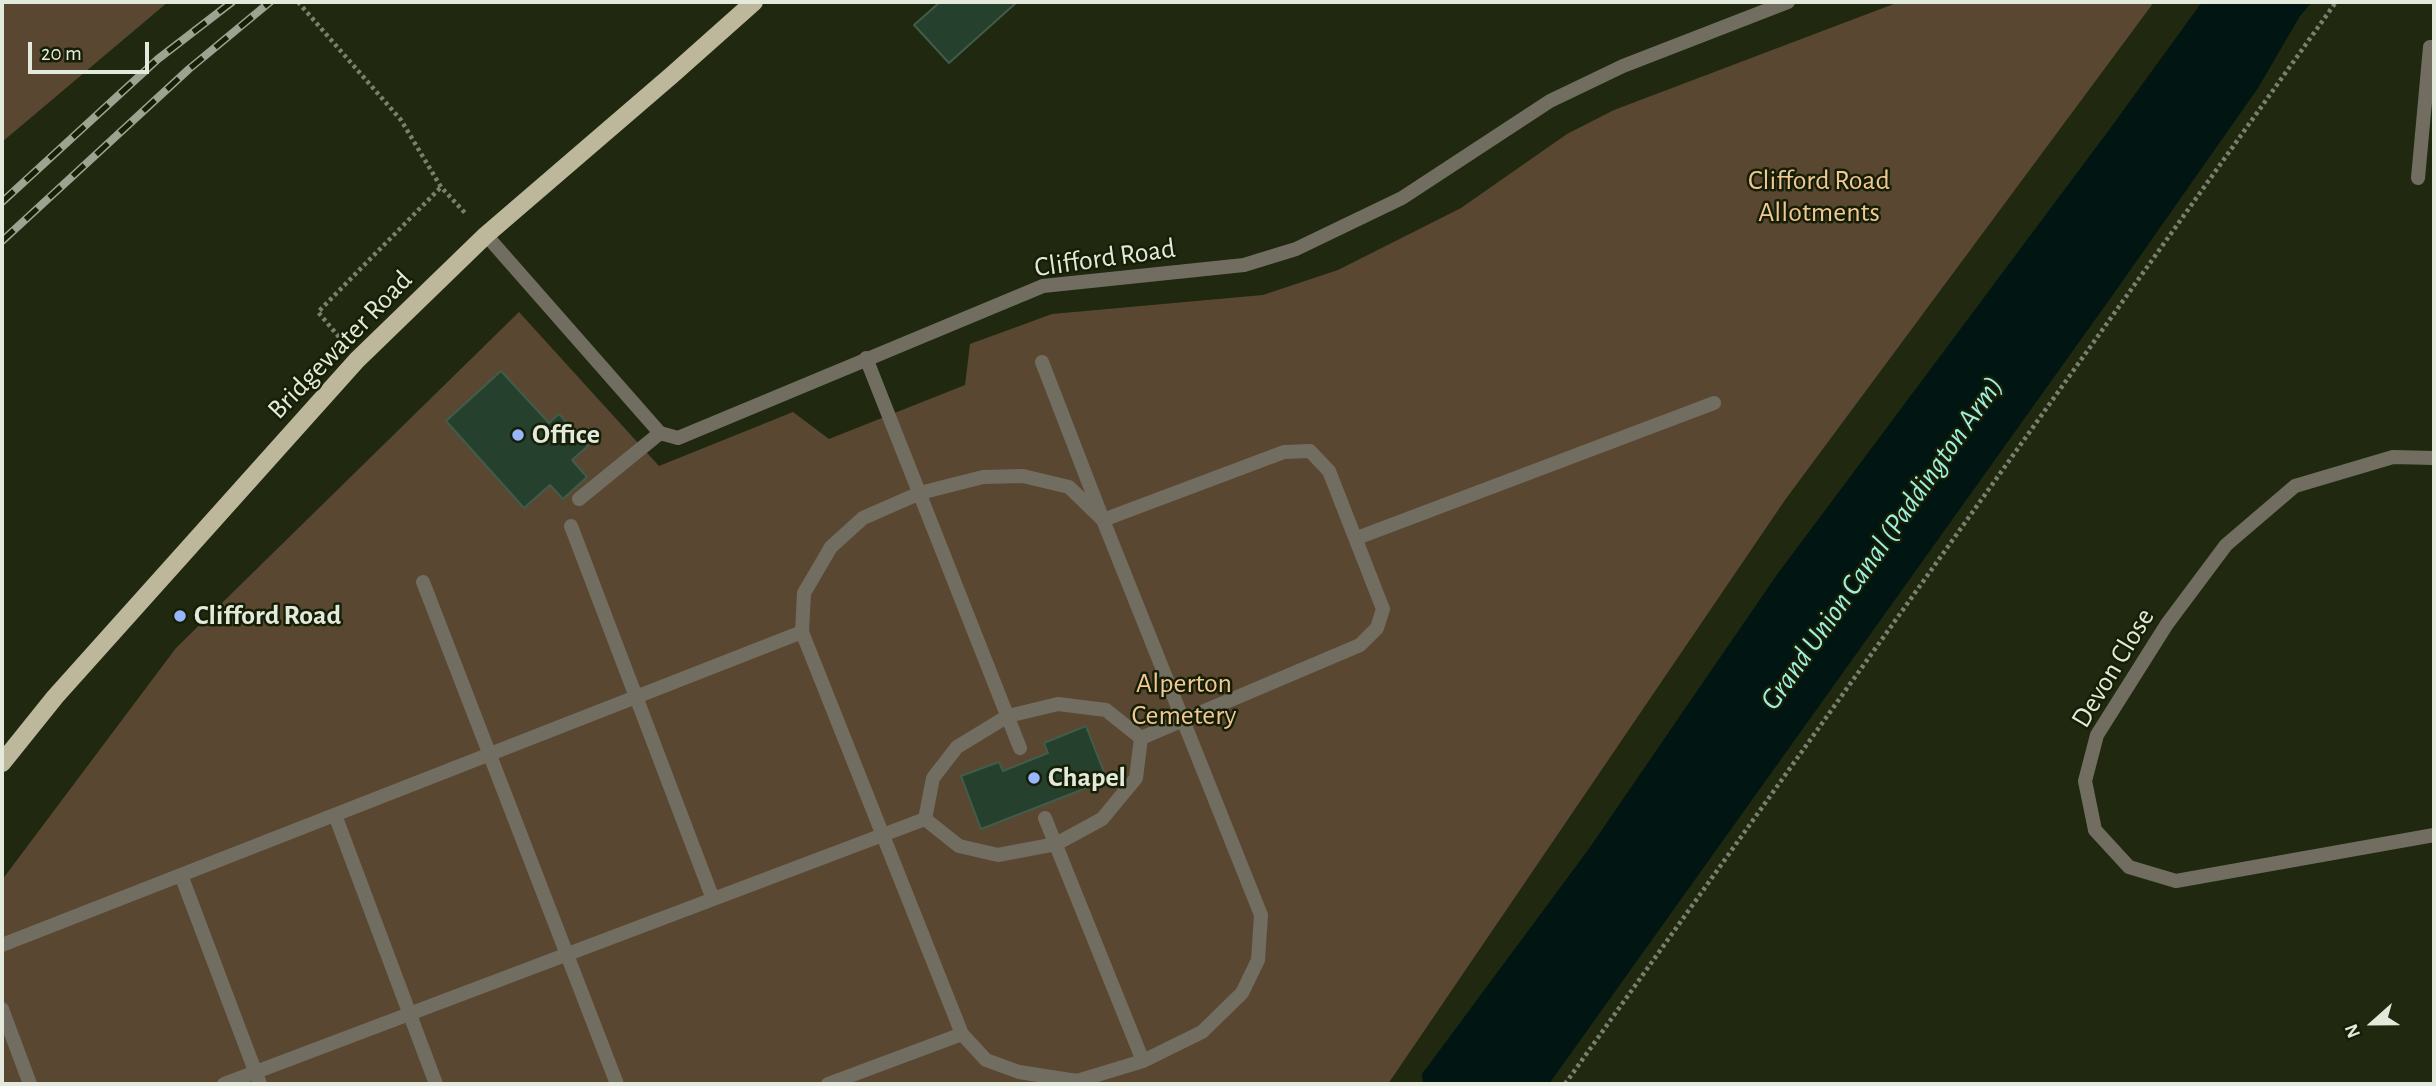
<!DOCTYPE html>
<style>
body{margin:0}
#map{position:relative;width:2436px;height:1086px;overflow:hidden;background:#202910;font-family:"Alegreya Sans",sans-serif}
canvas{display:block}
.frame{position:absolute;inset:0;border:4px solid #e4eadb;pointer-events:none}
.north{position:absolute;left:2338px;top:988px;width:70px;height:70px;-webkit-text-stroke:5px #161f06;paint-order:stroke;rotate:249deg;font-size:19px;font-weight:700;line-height:28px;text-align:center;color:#e4eadb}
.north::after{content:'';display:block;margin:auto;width:24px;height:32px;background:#e4eadb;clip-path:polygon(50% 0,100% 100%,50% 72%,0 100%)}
.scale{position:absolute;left:28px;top:42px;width:121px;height:32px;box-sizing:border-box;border:4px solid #e4eadb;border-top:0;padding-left:9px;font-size:21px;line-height:24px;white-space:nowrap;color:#e4eadb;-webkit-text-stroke:5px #161f06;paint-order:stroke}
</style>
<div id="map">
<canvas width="2436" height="1086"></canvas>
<div class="frame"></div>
<div class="north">N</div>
<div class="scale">20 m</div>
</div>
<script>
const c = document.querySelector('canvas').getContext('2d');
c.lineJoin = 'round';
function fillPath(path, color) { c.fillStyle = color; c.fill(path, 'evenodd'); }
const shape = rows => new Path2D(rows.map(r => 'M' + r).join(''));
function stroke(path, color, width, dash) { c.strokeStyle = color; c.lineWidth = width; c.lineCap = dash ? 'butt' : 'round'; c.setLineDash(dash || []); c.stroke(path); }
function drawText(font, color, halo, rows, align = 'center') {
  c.font = font + ' "Alegreya Sans",sans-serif'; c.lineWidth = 5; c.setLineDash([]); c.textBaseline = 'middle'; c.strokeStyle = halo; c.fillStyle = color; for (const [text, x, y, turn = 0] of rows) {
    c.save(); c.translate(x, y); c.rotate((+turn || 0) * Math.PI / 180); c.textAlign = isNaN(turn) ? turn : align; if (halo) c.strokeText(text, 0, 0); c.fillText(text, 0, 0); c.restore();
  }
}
const green = shape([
 [2,2,168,2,2,142],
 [1899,2,2154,2,1785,500,1388,1084,2,1084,2,880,176,648,519,312,659,466,793,412,829,439,965,385,970,344,1052,314,1263,295,1338,270,1461,208,1567,134,1614,110]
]);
const water = shape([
 [2202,2,2312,2,2300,16,2258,88,2117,289,1549,1084,1423,1084,1422,1074,1588,850,1776,576,2109,130]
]);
const building = shape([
 [940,2,1017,2,949,63,914,25,940,2],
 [501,371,549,423,559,414,588,446,572,460,587,477,563,499,550,485,524,508,446,421,501,371],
 [1086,726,1107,780,981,829,961,776,999,762,1003,771,1048,753,1044,743,1086,726]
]);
const path = shape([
 [298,2,401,120,441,187,466,214],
 [339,337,318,312,441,187],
 [1565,1084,2336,2]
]);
const service = shape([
 [866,358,1020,748],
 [1042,362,1103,520,1284,452,1310,451,1329,471,1383,609,1377,628,1360,645,1141,738],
 [579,499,660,433],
 [571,526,713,899],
 [1357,538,1714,403],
 [423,582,617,1084],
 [1058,704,1106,710,1141,738,1136,778,1102,819,1056,844,998,855,959,846,925,819,933,778,957,747,1008,716,1058,704],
 [335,815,436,1084],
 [1045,818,1143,1061,1077,1081,1019,1072,986,1060,962,1034,802,632,804,593,831,547,863,518,920,493,983,477,1023,476,1069,487,1103,520,1261,915,1258,960,1242,993,1202,1032,1143,1061],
 [181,875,260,1084],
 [2,945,802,632],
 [2,1009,30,1084],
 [224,1084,925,819],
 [828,1084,962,1034]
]);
const minor = shape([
 [2418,178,2430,47,2434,47],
 [486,235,660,433,678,438,1043,286,1244,265,1296,249,1402,198,1550,101,1623,66,1788,2],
 [2434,458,2393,457,2295,486,2226,545,2167,624,2097,735,2085,781,2095,830,2129,867,2176,881,2434,835]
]);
const primary = shape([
 [2,763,55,697,357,360,486,235,672,75,754,2]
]);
const rail = shape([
 [2,202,158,59,232,2],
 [2,241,189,69,270,2]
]);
const markers = [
 [518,435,7,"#98b6fd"],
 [180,616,7,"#98b6fd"],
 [1034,778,7,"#98b6fd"]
];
const parkNames = [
 ["Clifford Road",1819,181],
 ["Allotments",1819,213],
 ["Alperton",1184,684],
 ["Cemetery",1184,716]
];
const streetNames = [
 ["Clifford Road",1105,258,-8],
 ["Bridgewater Road",340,345,-46],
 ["Devon Close",2113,668,-59]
];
const poiNames = [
 ["Office",532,435],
 ["Clifford Road",194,616],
 ["Chapel",1048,778]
];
const waterNames = [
 ["Grand Union Canal (Paddington Arm)",1882,543,-55]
];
fillPath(green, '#5a4731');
fillPath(water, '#011512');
fillPath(building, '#26402e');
stroke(building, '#415c49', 2);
stroke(path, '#79816c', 4.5, [3.5, 3.5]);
stroke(service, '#716e61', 14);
stroke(minor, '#716e61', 14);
stroke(primary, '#bdb89c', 18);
stroke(rail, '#9ca390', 8);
stroke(rail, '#161f06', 5, [16]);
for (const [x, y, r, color] of markers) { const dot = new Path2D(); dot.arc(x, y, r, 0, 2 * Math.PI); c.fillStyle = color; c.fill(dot); stroke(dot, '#161f06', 2.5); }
drawText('28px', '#f2c796', '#161f06', parkNames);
drawText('28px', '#e4eadb', '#161f06', streetNames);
drawText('bold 28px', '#e4eadb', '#161f06', poiNames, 'left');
drawText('italic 30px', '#9fefe1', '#161f06', waterNames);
</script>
